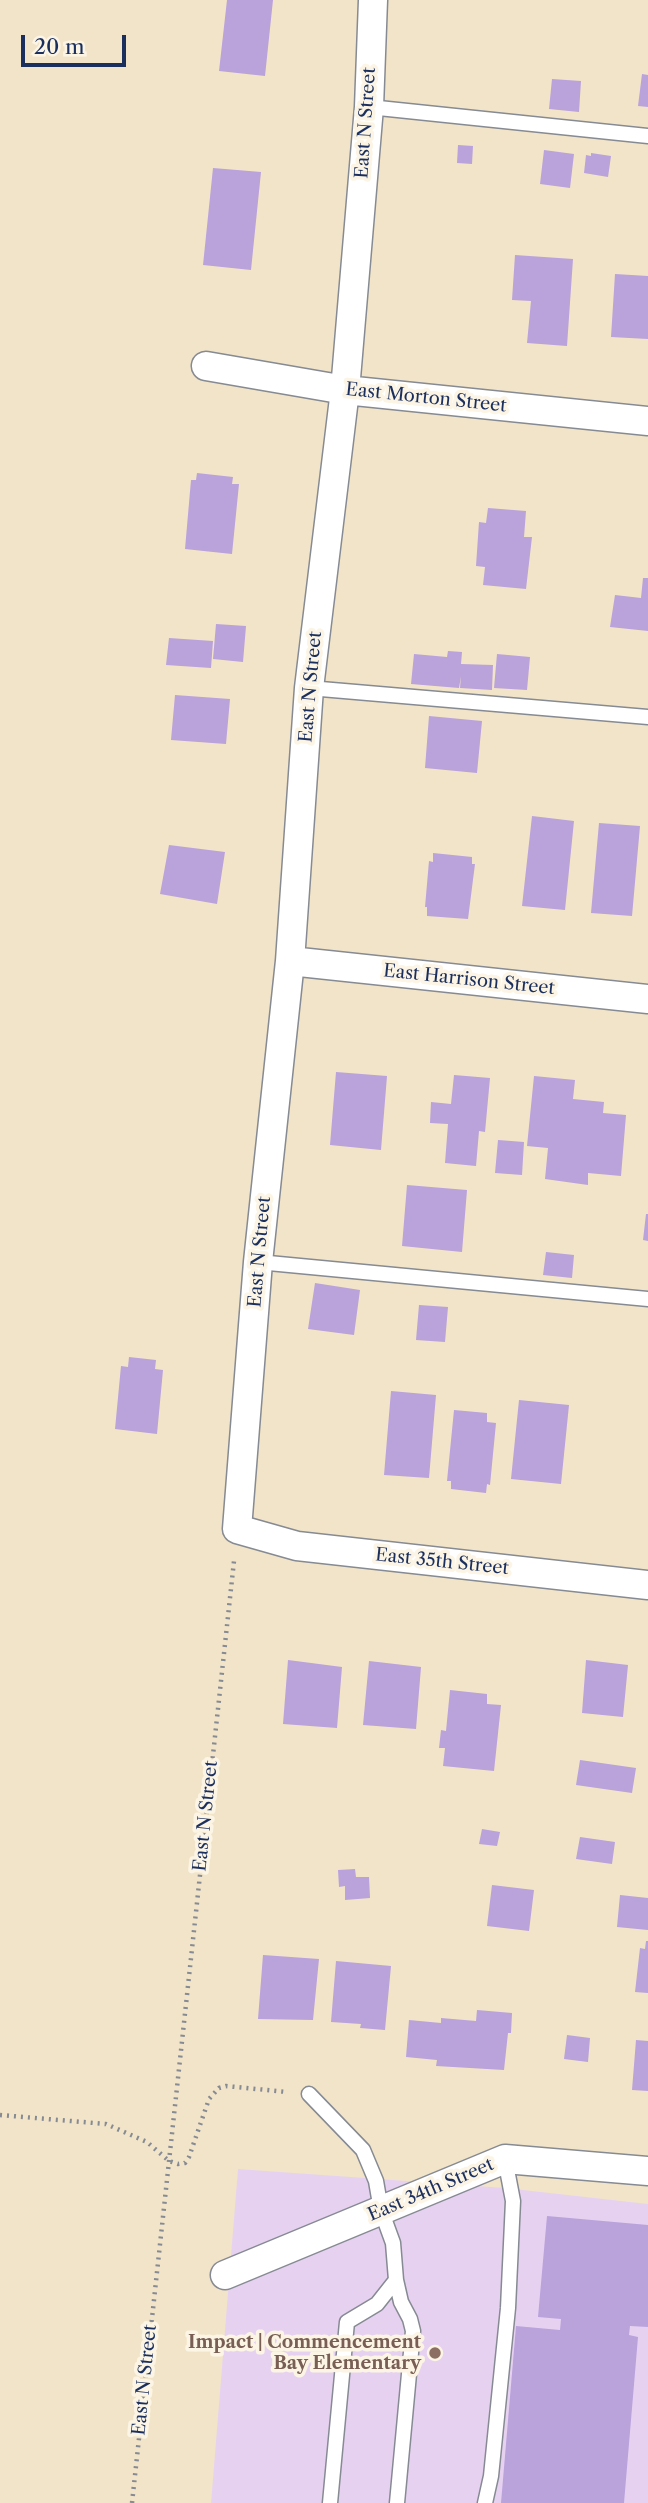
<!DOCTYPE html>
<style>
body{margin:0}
#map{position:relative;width:648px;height:2503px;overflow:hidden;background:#f2e4c8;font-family:"Libre Caslon Text",serif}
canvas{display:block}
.scale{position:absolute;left:21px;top:35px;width:105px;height:32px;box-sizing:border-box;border:4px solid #1b2f5e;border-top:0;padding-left:9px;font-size:21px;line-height:24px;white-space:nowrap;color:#1b2f5e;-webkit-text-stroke:5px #fcf5e5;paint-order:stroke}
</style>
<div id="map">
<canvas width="648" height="2503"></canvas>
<div class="scale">20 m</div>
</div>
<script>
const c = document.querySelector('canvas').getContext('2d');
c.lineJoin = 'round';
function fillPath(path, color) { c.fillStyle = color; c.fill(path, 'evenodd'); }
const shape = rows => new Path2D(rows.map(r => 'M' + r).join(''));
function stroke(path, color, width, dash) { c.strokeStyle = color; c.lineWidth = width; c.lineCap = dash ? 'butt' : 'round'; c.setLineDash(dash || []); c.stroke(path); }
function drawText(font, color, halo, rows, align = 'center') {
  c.font = font + ' "Libre Caslon Text",serif'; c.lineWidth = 7; c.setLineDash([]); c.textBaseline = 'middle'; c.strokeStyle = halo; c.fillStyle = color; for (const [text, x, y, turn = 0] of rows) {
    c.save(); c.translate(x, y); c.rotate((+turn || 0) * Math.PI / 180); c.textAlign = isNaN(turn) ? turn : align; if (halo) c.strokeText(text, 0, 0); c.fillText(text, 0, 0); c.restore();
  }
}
const built = shape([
 [238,2169,505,2188,648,2204,648,2503,211,2503]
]);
const building = shape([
 [227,0,273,0,265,76,219,71],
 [642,74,648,75,648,107,638,106],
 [552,79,581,81,579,112,549,109],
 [458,145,473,146,472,164,457,163],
 [544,150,574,154,570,188,540,184],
 [591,153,611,156,608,177,584,173,586,155,591,156],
 [213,168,261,172,251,270,203,265],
 [515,255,573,259,567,346,527,343,531,301,512,300],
 [615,274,648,276,648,339,611,337],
 [197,473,233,477,232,484,239,484,232,554,185,549,191,480,196,480],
 [488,508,526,511,524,537,532,537,526,589,483,585,485,567,476,566,479,522,486,523],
 [643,578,648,578,648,631,610,627,615,595,641,598],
 [216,624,246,626,243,662,213,659],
 [169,638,213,641,211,668,166,665],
 [448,651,462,652,461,664,493,665,492,690,460,688,461,676,459,688,411,684,414,654,447,657],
 [497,654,530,657,527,690,494,688],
 [175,695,230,699,226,744,171,740],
 [429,716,482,721,477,773,425,768],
 [532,816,574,821,565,910,522,906],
 [599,823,640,826,632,916,591,913],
 [169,845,225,852,217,904,160,894],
 [433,853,472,857,472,864,475,864,468,919,427,916,427,907,425,907,429,861,433,862],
 [336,1072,387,1076,381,1150,330,1145],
 [454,1075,490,1078,485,1132,479,1131,476,1166,445,1163,448,1124,430,1123,431,1102,451,1104],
 [534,1076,575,1080,573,1099,604,1102,603,1113,626,1115,621,1176,588,1173,588,1185,545,1179,548,1148,527,1146],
 [498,1140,524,1142,522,1175,495,1173],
 [407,1185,467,1190,462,1252,402,1246],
 [646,1214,648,1214,648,1241,643,1240],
 [546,1252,574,1255,572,1278,543,1275],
 [315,1283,360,1290,354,1335,308,1329],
 [419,1305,448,1307,445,1342,416,1340],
 [129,1357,156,1360,155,1369,163,1370,157,1434,115,1429,121,1366,128,1367],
 [391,1391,436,1395,429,1478,384,1475],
 [519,1400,569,1405,561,1484,511,1479],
 [454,1410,487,1413,487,1422,496,1423,490,1485,487,1484,486,1493,451,1489,451,1481,447,1481],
 [288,1660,342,1667,337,1728,283,1724],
 [586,1660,628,1665,623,1717,582,1713],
 [369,1661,421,1667,416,1729,363,1725],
 [450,1690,487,1694,487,1704,501,1705,494,1771,443,1766,445,1748,439,1748,441,1730,446,1731],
 [580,1760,636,1768,632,1793,576,1785],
 [482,1829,500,1832,497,1846,479,1844],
 [580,1837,615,1842,612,1864,576,1859],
 [355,1869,356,1877,369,1877,370,1898,345,1900,345,1886,339,1887,338,1870],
 [492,1885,534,1890,529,1931,487,1926],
 [620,1895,648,1898,648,1930,617,1927],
 [646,1941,648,1941,648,1993,635,1992,640,1948,645,1949],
 [263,1955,319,1959,313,2020,258,2019],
 [336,1961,391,1966,385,2030,360,2028,361,2024,331,2022],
 [477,2010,512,2013,511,2033,508,2033,504,2070,436,2066,437,2060,406,2057,409,2020,441,2023,441,2018,476,2021],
 [567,2035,590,2038,588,2062,564,2059],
 [636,2040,648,2041,648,2091,632,2090],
 [547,2216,648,2225,648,2327,630,2326,629,2335,638,2337,624,2503,501,2503,516,2326,560,2330,561,2319,538,2317]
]);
const path = shape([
 [0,2115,106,2124,147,2142,169,2161,178,2164,185,2163,189,2157,209,2099,219,2088,226,2086,287,2092],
 [132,2503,234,1561]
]);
const service = shape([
 [369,107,648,136],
 [309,688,648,717],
 [258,1262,648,1299],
 [309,2094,363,2150,376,2181,381,2210,393,2243,396,2280,401,2302,410,2319,413,2331,397,2503],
 [330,2503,347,2322,377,2304,396,2280],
 [485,2503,491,2476,508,2308,513,2201,505,2159]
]);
const minor = shape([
 [373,0,369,107,345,390,309,688,290,961,258,1262,237,1529,297,1546,648,1585],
 [206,366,345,390,648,421],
 [290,961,648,999],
 [225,2275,505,2159,648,2171]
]);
const markers = [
 [435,2353,7,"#8d6e63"]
];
const streetNames = [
 ["East N Street",366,123,-86],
 ["East Morton Street",426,398,6],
 ["East N Street",311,687,-85],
 ["East Harrison Street",469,980,6],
 ["East N Street",260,1252,-85],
 ["East 35th Street",442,1562,6],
 ["East N Street",206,1816,-84],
 ["East 34th Street",431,2190,-23],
 ["East N Street",145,2380,-84]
];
const educationNames = [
 ["Impact | Commencement",421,2343],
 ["Bay Elementary",421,2364]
];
fillPath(built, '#e6d2f0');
fillPath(building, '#baa2db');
stroke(service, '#868a93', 17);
stroke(minor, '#868a93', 31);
stroke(path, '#868a93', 4.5, [2, 5]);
stroke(service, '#fff', 14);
stroke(minor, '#fff', 28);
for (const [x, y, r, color] of markers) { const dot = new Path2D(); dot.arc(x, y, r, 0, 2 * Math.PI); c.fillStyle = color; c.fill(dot); stroke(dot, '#fcf5e5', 2.5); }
drawText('18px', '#1b2f5e', '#fcf5e5', streetNames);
drawText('bold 18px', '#785e54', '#fcf5e5', educationNames, 'right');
</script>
